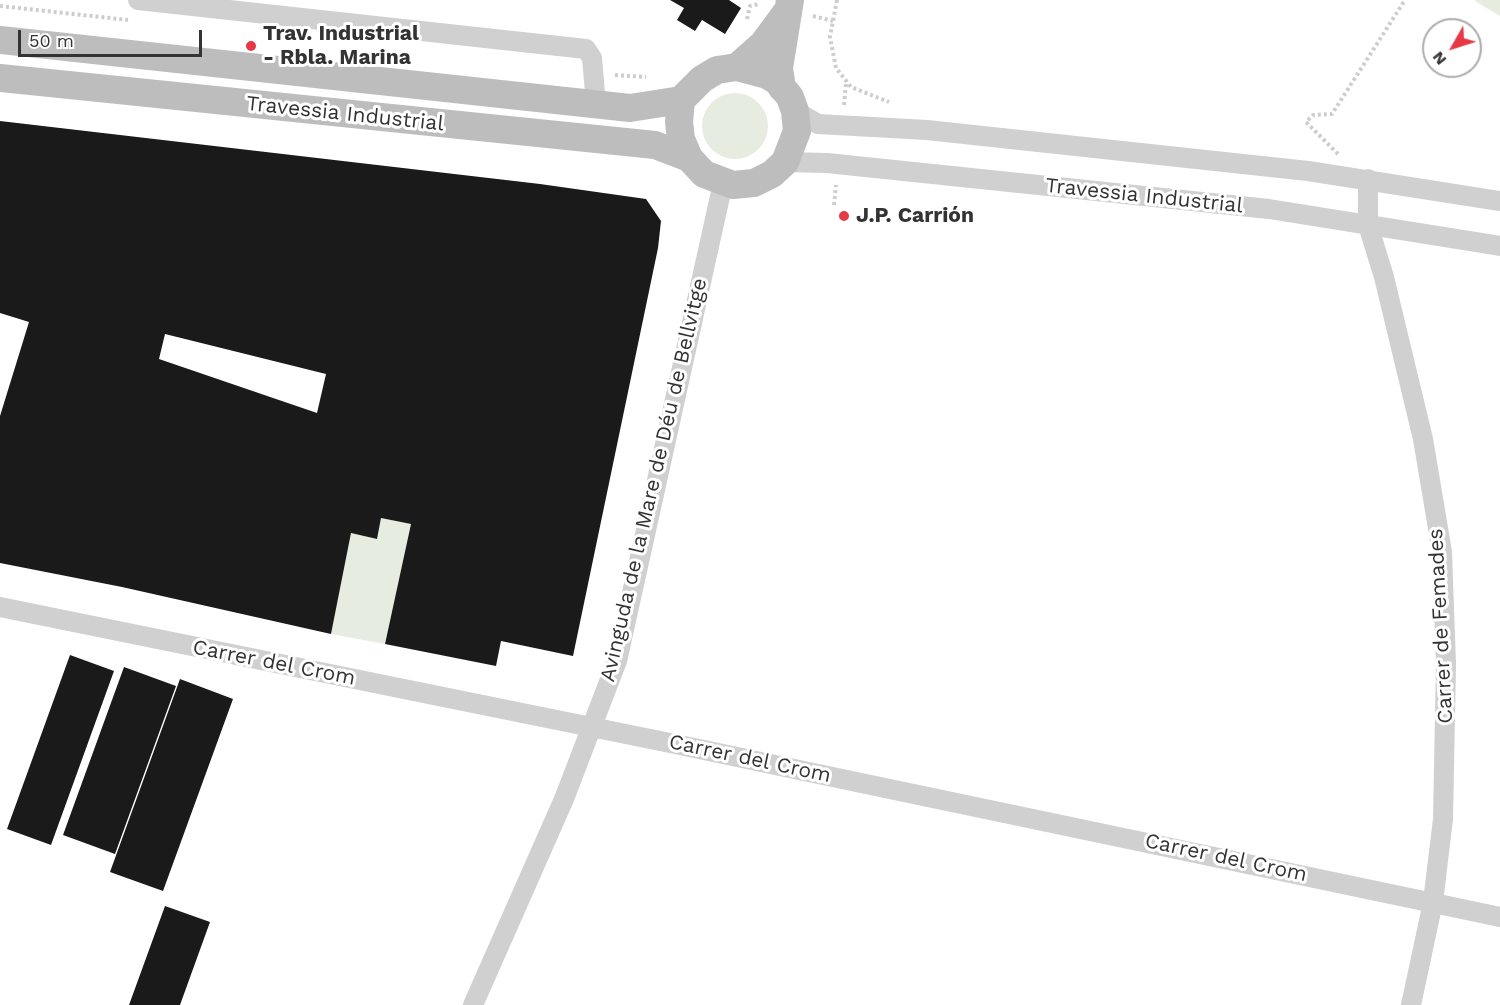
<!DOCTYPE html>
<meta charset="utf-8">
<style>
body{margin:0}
#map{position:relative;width:1500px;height:1005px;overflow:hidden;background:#fff;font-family:"Work Sans",sans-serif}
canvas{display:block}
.north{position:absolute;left:1422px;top:18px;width:60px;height:60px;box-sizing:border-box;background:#fff;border:2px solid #adadad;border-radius:50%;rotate:231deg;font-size:16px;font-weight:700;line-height:24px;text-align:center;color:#333}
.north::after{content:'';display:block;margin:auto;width:21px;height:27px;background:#e63946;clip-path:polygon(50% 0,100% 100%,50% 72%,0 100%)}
.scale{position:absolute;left:18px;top:30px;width:184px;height:27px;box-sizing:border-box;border:3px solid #333;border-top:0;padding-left:8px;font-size:18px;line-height:21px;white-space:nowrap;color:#333;-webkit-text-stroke:4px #fff;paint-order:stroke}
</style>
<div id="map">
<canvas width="1500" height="1005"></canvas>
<div class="north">N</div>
<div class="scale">50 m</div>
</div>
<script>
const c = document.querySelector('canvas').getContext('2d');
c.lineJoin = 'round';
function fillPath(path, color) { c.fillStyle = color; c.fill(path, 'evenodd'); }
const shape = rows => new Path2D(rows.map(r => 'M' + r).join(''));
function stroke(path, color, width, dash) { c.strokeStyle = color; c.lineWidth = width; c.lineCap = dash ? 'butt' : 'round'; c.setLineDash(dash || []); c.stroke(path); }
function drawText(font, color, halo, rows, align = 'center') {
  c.font = font + ' "Work Sans",sans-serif'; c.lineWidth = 6; c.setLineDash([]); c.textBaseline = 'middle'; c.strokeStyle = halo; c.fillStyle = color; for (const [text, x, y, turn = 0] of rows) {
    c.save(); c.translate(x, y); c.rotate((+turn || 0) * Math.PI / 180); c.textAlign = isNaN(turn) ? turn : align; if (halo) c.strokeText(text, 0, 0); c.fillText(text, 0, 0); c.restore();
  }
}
const green = shape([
 [1500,0,1500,16,1475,1,1476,0],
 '702 126a33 33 0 1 1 66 0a33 33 0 1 1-66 0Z',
 [381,518,411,524,385,644,331,634,351,533,377,539]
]);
const building = shape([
 [670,0,729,0,741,8,725,34,702,20,695,31,677,20,684,8],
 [0,121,540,184,646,199,661,221,658,248,573,656,501,641,496,666,385,644,411,524,381,518,377,539,351,533,331,634,122,587,0,563,0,416,29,322,0,313],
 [165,334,326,374,317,413,159,359],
 [70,655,114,671,51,845,7,829],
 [124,667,176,686,115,854,63,835],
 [180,679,233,699,163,891,110,872],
 [165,906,210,922,180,1005,129,1005]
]);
const path = shape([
 [837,0,830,37,836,68,851,87,889,102],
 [0,6,128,20],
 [813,16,833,21],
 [747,19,750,6,759,4],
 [615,75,646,77],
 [844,105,846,83],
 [1338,154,1306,122,1313,115,1332,114,1405,0],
 [834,205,836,185]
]);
const street = shape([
 [138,0,586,49,592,58,596,104],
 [795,111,818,124,927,130,1308,171,1500,201],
 [785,162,827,163,1269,209,1500,246],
 [1368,179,1368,225,1384,277,1423,439,1442,552,1446,664,1443,819,1433,902,1411,1005],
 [0,607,680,745,1500,917],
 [473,1005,564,799,617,661,723,183]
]);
const secondary = shape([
 [0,40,630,108,681,100],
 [737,67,767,75,777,81,790,97,795,111,797,131,785,162,772,174,754,183,733,185,704,174,689,158,681,139,679,122,681,100,702,79,717,70,737,67],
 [737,67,763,44,788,10],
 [0,78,655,145,689,158],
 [782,88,779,68,790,0]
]);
const markers = [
 [251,46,6,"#e63946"],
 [844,216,6,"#e63946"]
];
const poiNames = [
 ["Trav. Industrial",263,34],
 ["- Rbla. Marina",263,58],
 ["J.P. Carrión",856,216]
];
const streetNames = [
 ["Travessia Industrial",345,114,6],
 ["Travessia Industrial",1144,196,6],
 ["Avinguda de la Mare de Déu de Bellvitge",654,480,-77],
 ["Carrer de Femades",1441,626,-93],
 ["Carrer del Crom",274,663,11],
 ["Carrer del Crom",750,759,12],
 ["Carrer del Crom",1226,858,12]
];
fillPath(green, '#e6ecdf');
fillPath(building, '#1a1a1a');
stroke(path, '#cdcdcd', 4, [3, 3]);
stroke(street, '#d0d0d0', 20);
stroke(secondary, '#bdbdbd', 28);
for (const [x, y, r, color] of markers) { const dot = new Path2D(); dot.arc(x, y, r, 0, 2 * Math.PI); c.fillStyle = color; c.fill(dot); stroke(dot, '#fff', 2); }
drawText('bold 21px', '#333', '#fff', poiNames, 'left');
drawText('21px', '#333', '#fff', streetNames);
</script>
